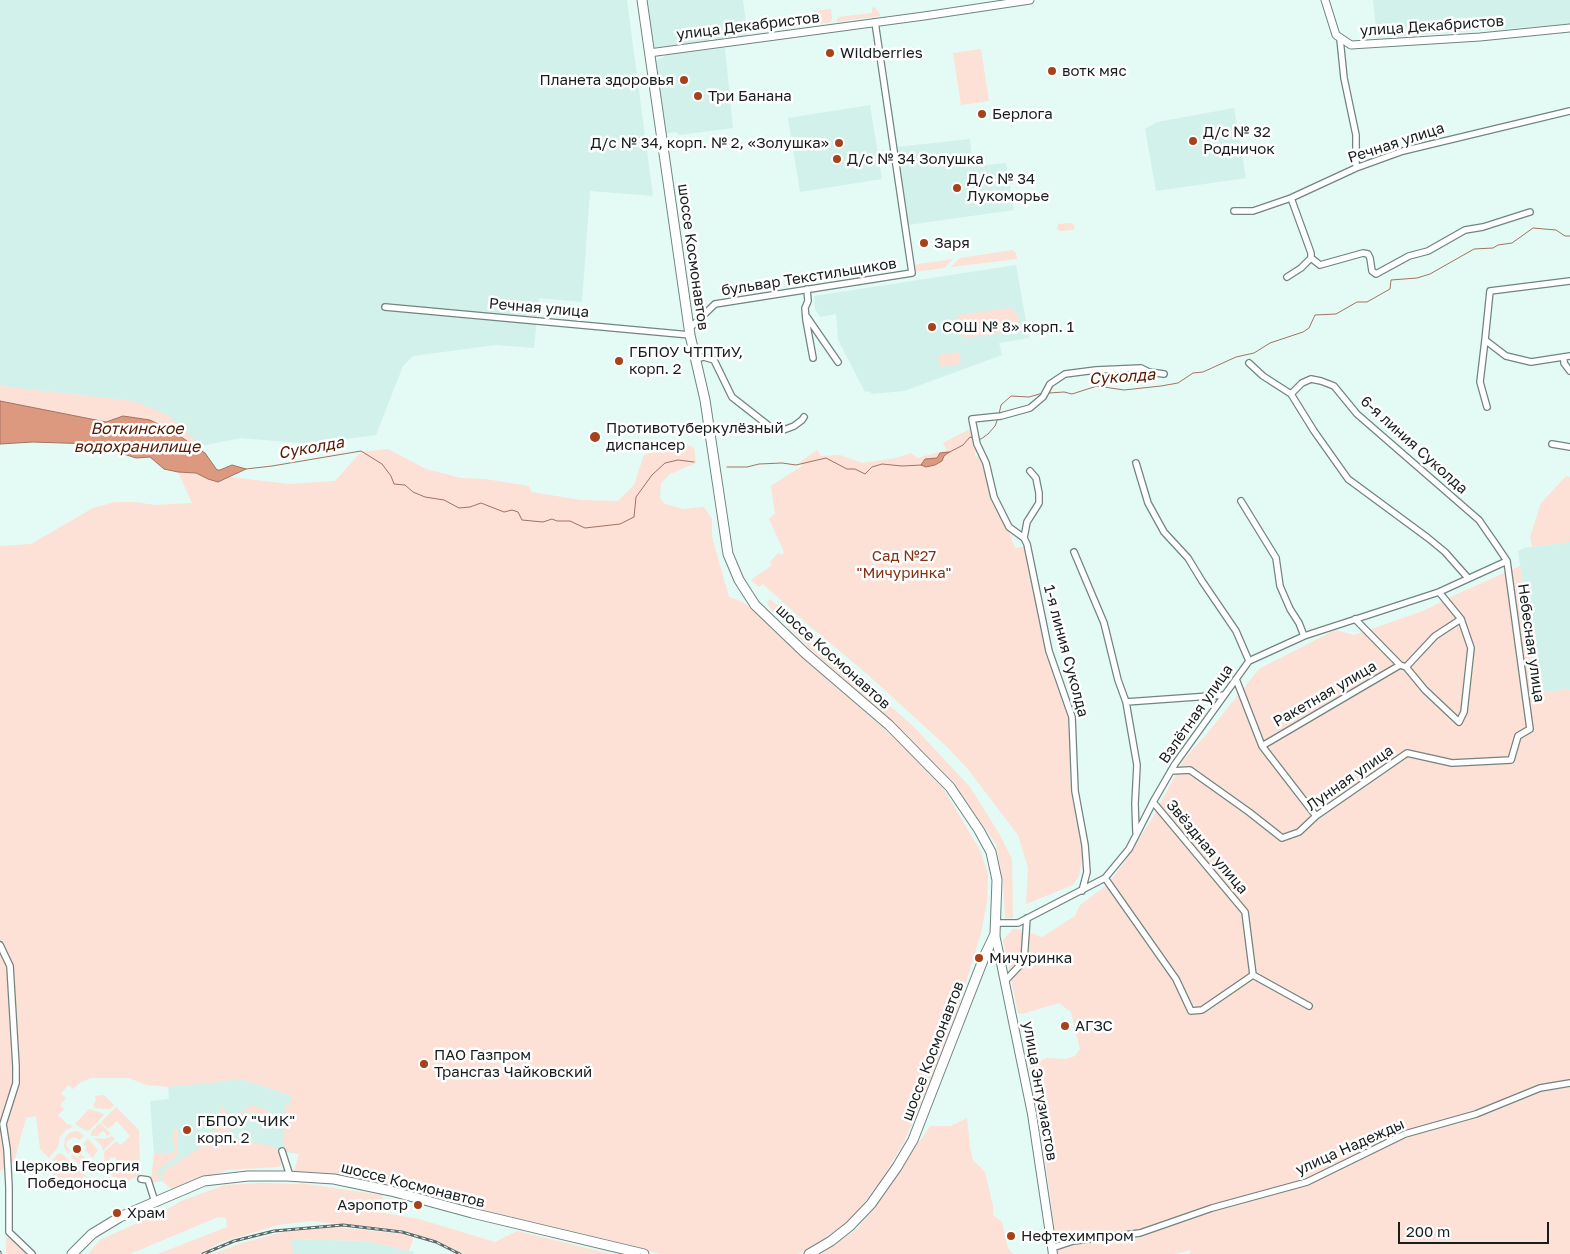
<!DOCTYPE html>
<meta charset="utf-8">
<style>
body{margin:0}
#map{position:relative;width:1570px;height:1254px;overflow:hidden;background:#e4faf5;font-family:"Golos Text",sans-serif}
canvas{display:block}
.scale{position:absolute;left:1398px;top:1222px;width:151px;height:22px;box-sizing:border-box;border:2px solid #171e1d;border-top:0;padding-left:6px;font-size:15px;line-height:18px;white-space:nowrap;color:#171e1d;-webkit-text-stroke:4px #fff;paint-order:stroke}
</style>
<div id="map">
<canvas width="1570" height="1254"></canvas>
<div class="scale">200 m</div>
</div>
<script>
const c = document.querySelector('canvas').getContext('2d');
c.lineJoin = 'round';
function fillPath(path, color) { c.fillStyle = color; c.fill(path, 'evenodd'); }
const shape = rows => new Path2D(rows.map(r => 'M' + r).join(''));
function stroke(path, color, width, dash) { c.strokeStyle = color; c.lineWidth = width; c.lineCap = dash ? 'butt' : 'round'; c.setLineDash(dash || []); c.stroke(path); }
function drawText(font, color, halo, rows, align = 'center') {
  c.font = font + ' "Golos Text",sans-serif'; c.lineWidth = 5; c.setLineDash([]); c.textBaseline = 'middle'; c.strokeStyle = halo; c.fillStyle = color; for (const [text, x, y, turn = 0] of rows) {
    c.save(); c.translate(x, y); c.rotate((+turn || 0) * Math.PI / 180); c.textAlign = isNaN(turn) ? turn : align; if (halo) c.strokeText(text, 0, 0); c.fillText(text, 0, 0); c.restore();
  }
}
const built = shape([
 [0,0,627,0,653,196,590,191,582,302,539,298,534,348,496,345,413,356,403,366,376,435,310,444,241,438,201,446,134,401,0,386],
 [645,0,743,0,748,37,651,48],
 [1373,0,1570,0,1570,24,1377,38],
 [725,48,733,128,679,135,676,132,662,134,652,65,656,61,667,55],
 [870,105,882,179,800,192,788,118],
 [1234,108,1246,178,1156,191,1145,129,1157,122],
 [970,139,972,159,977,166,1006,163,1014,210,908,225,896,147],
 [1016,265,1029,338,999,343,1002,355,904,391,872,394,869,391,865,392,838,340,836,314,820,317,815,309,814,296],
 [1570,542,1570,689,1538,693,1518,551,1524,548],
 [230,1080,244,1080,292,1096,299,1154,221,1143,167,1176,167,1181,151,1182,154,1154,150,1101,169,1099,168,1087,218,1082],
 [290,1239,365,1241,414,1252,413,1254,293,1254]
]);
const green = shape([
 [875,7,881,16,836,22,838,17,872,13,872,8],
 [831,9,832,18,831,22,820,24,816,19,814,11],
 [981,49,989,101,961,105,953,53],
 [1071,223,1075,226,1073,230,1060,231,1057,229,1058,224],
 [1013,250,1016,253,1017,259,951,267,960,258],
 [953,259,944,268,913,272,912,265],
 [1009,308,1015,311,1019,318,1018,325,1012,332,964,338,956,330,955,323,959,315],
 [959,352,961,364,940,367,938,355],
 [0,386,134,401,169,416,201,446,205,453,172,431,150,420,117,417,106,422,0,401],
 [970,429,976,450,975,451,975,457,980,456,982,466,989,482,996,511,1007,525,1015,548,1025,547,1033,593,1048,653,1068,718,1071,792,1083,852,1079,876,1073,885,1026,904,1028,868,1018,835,967,768,945,745,867,674,805,622,763,584,759,587,751,580,772,565,770,562,778,553,783,555,784,552,769,519,775,514,771,486,802,466,800,462,817,450,821,456,840,455,862,463,896,458,911,453,917,458,947,450,943,443],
 [681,442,694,448,696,463,670,474,661,483,660,498,665,504,683,509,704,507,712,519,712,537,729,597,743,602,764,618,801,656,897,740,942,786,981,852,988,875,987,902,981,933,955,1018,925,1094,903,1144,880,1182,849,1222,803,1252,796,1254,661,1254,315,1173,294,1171,299,1154,284,1150,283,1140,286,1104,289,1105,292,1096,244,1080,230,1080,218,1082,168,1087,146,1085,129,1078,91,1078,81,1082,73,1089,68,1085,61,1094,66,1098,60,1105,64,1109,58,1115,68,1125,70,1124,73,1127,66,1130,60,1137,58,1147,49,1158,40,1149,36,1116,26,1118,14,1162,0,1171,0,546,31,544,93,508,115,502,134,502,155,505,192,503,178,472,196,473,208,479,222,481,230,477,289,484,335,481,361,452,388,449,426,469,461,478,485,479,529,486,531,492,581,500,618,501,634,485,644,455],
 [1566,476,1570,477,1570,542,1532,547,1530,537,1541,503],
 [1520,566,1538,693,1570,689,1570,1254,1190,1254,1191,1250,1174,1254,1058,1254,1043,1145,1029,1069,1031,1065,1047,1058,1065,1059,1075,1056,1080,1049,1071,1012,1059,1003,1022,1014,1018,1013,1003,940,1013,929,1023,930,1042,937,1075,916,1080,905,1108,884,1123,864,1153,817,1184,759,1206,735,1259,669,1335,630,1354,635,1423,611,1457,594],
 [770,599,914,727,970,787,1000,835,1012,859,1013,918,1005,918,1003,882,996,844,951,780,905,733,809,648,772,611,767,603],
 [104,1095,114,1105,110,1109,95,1108,93,1105,96,1100,95,1096],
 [220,1105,228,1114,230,1121,229,1131,234,1138,274,1147,281,1152,280,1158,282,1164,279,1167,228,1170,174,1190,170,1188,163,1182,162,1172,210,1141,215,1147,221,1143,221,1135,215,1136,214,1134,215,1126,222,1124],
 [251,1105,269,1111,268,1118,245,1111,243,1117,237,1115],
 [116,1107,139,1130,140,1175,123,1183,120,1183,108,1171,109,1169,107,1166,112,1162,116,1162,116,1158,111,1157,106,1165,104,1162,104,1152,116,1141,121,1145,130,1136,117,1121,108,1129,101,1122],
 [89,1109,102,1113,104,1115,90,1130,86,1131,75,1124],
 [967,1118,970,1147,973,1160,985,1172,993,1206,993,1215,1002,1222,1008,1248,1013,1254,821,1254,857,1229,889,1188,913,1149,925,1134,930,1126,951,1126],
 [100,1123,111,1134,106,1136,106,1133,103,1131,99,1134,99,1136,91,1136,91,1132],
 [173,1129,177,1129,178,1155,158,1170,159,1182,151,1182,154,1154,175,1152],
 [77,1131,84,1135,80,1140,74,1137,66,1142,67,1147,70,1151,68,1154,64,1146,65,1138,69,1133],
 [112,1136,115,1139,103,1151,101,1145,94,1138,104,1139],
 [88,1139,98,1150,93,1158,85,1150,87,1147,83,1144],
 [61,1153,89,1179,90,1180,60,1189,50,1179,54,1174,46,1166,58,1154],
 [73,1154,77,1158,81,1154,89,1162,85,1166,82,1167,71,1157],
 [261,1183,300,1184,300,1183,382,1195,383,1199,379,1202,352,1204,350,1207,419,1219,495,1242,517,1231,611,1254,465,1254,438,1241,402,1230,311,1221,278,1225,222,1242,199,1254,158,1254,227,1227,226,1218,218,1217,130,1254,88,1254,100,1240,168,1209,181,1201,225,1185],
 [335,1227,402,1234,413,1237,413,1240,409,1251,365,1241,291,1239,293,1254,212,1254,242,1243,283,1232],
 [8,1237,12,1237,29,1254,6,1254,6,1239]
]);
const water = shape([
 [0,401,106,422,123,416,150,420,172,431,205,453,217,470,220,470,232,465,246,469,218,482,208,479,196,473,178,472,164,469,150,457,136,458,93,444,33,442,0,444,0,401],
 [949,452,944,456,942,461,935,465,926,467,921,465,925,459,937,458,940,453,949,452]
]);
const stream = shape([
 [1049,393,1064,392,1072,394,1097,386,1124,390,1161,386,1178,383,1193,373,1203,372,1236,357,1254,353,1270,343,1303,332,1309,328,1315,315,1336,314,1357,302,1367,302,1390,289,1391,280,1417,278,1430,274,1474,249,1493,248,1498,245,1512,243,1533,228,1556,230,1565,236,1570,236],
 [999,414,1001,405,1011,396,1029,397,1043,393],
 [977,439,981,439,988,434,995,426,998,418],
 [948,453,963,445,970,437,973,438],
 [727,467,747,467,759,464,782,463,796,465,826,458,847,469,855,469,865,474,872,467,882,464,902,466,922,465],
 [246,469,272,466,361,451,382,464,391,476,394,484,405,485,413,492,425,497,444,500,459,508,470,507,481,503,504,512,512,510,518,512,522,520,543,522,552,519,557,521,570,521,585,528,620,524,634,517,636,497,652,475,665,463,678,460,694,462]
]);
const minor = shape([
 [1340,39,1344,78,1356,135,1356,168],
 [1234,211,1253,211,1291,198,1356,168,1403,151,1570,111],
 [1311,258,1320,265,1363,253,1368,254,1370,258,1372,271,1376,274,1409,256,1428,251,1465,230,1483,227,1530,212],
 [1287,277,1301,268,1311,258,1311,253,1291,198],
 [1570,281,1490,291,1485,340,1506,356,1531,362,1570,356],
 [807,289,808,301,805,308,806,320,813,358],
 [385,307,690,335],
 [807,317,838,362],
 [690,328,715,304,912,273,875,22],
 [1485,340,1480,382,1487,407],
 [1564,357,1564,363,1570,371],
 [695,359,704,357,714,360,732,397,769,426,781,431,794,426,802,420,804,417],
 [1249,363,1263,376,1291,394,1314,431,1348,479,1428,538,1445,552,1468,578],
 [1552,444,1570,447],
 [1136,463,1148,503,1164,532,1188,558,1202,581,1236,631,1249,661],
 [1241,501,1276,558,1280,586,1290,609,1299,623,1304,636],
 [1024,538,1027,522,1039,503,1039,493,1036,478,1030,471],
 [1074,552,1104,623,1118,680,1126,702,1137,765,1135,804,1136,832],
 [1355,619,1400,665,1406,667,1425,690,1459,722,1464,712,1471,648,1461,619,1439,592],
 [1406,667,1435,636,1461,619],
 [1236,679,1262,746,1316,816],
 [1126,702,1224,695],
 [1262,746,1400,665],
 [1171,771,1190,770,1249,812,1282,838,1299,832,1316,816,1407,753,1452,763,1511,760,1518,736,1530,729,1507,561,1497,546,1479,520,1357,414,1334,386,1321,381,1311,379,1302,383,1291,394],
 [1105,878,1176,979,1191,1011,1202,1010,1253,975,1245,912,1153,802],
 [1082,891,1087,872,1085,845,1075,791,1072,717,1049,651,1027,544,1024,538,1009,527,994,497,986,463,977,444,972,419,1001,416,1030,408,1043,397,1050,384,1065,374,1096,370,1141,368,1149,372,1164,374],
 [996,923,1018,923,1105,878,1129,849,1153,802,1175,764,1249,661,1304,636,1439,592,1507,561],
 [0,945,10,966,16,1066,16,1083,3,1124,7,1149,9,1187,9,1232,32,1254],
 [1253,975,1309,1006],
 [1005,981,1024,961,1027,918],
 [282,1151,290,1176],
 [141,1179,148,1180,155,1202],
 [1052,1248,1073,1241,1140,1233,1212,1208,1307,1182,1405,1134,1476,1114,1540,1088,1570,1083]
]);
const tertiary = shape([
 [1325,0,1336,35,1351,45,1480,37,1570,28],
 [649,53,924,16,1030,0]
]);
const secondary = shape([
 [995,934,1032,1114,1053,1254]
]);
const primary = shape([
 [642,0,690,335,705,400,728,554,739,580,755,605,805,653,889,725,950,787,979,830,991,852,997,880,995,934,985,955,913,1140,897,1167,871,1204,850,1226,831,1241,809,1254],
 [72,1254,92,1234,120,1217,204,1181,248,1176,287,1176,334,1179,391,1191,472,1213,644,1254]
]);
const rail = shape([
 [0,1252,0,1254],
 [203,1254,234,1241,274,1231,343,1225,402,1232,436,1242,460,1254]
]);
const markers = [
 [830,53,5,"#a7411a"],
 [1052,71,5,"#a7411a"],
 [684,80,5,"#a7411a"],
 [698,96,5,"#a7411a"],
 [982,114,5,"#a7411a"],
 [1193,141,5,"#a7411a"],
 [839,143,5,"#a7411a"],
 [837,159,5,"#a7411a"],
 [957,188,5,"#a7411a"],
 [924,243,5,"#a7411a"],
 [932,327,5,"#a7411a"],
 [619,361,5,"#a7411a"],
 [595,437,6,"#a7411a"],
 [979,958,5,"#a7411a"],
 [1065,1026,5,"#a7411a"],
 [424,1064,5,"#a7411a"],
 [187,1130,5,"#a7411a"],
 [77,1149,5,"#a7411a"],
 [418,1205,5,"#a7411a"],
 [117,1213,5,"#a7411a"],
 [1011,1236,5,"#a7411a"]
];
const streetNames = [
 ["улица Декабристов",748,26,-7],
 ["улица Декабристов",1432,26,-4],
 ["Речная улица",1396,143,-18],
 ["шоссе Космонавтов",693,257,82],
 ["бульвар Текстильщиков",809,277,-9],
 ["Речная улица",539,308,5],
 ["6-я линия Суколда",1414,445,42],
 ["Небесная улица",1531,643,82],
 ["1-я линия Суколда",1066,651,75],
 ["шоссе Космонавтов",833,657,42],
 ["Ракетная улица",1325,694,-30],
 ["Взлётная улица",1196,714,-55],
 ["Лунная улица",1350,778,-35],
 ["Звёздная улица",1207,847,50],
 ["шоссе Космонавтов",933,1051,-69],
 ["улица Энтузиастов",1040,1091,80],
 ["улица Надежды",1350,1147,-24],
 ["шоссе Космонавтов",413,1185,14]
];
const poiNames = [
 ["Wildberries",840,53],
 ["вотк мяс",1062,71],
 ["Планета здоровья",674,80,"right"],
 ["Три Банана",708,96],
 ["Берлога",992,114],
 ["Д/с № 32",1203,132],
 ["Родничок",1203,149],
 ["Д/с № 34, корп. № 2, «Золушка»",829,143,"right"],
 ["Д/с № 34 Золушка",847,159],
 ["Д/с № 34",967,179],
 ["Лукоморье",967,196],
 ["Заря",934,243],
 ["СОШ № 8» корп. 1",942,327],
 ["ГБПОУ ЧТПТиУ,",629,352],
 ["корп. 2",629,369],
 ["Противотуберкулёзный",606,428],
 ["диспансер",606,445],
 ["Мичуринка",989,958],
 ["АГЗС",1075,1026],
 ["ПАО Газпром",434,1055],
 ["Трансгаз Чайковский",434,1072],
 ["ГБПОУ \"ЧИК\"",197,1121],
 ["корп. 2",197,1138],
 ["Церковь Георгия",77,1166,"center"],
 ["Победоносца",77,1183,"center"],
 ["Аэропотр",408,1205,"right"],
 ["Храм",127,1213],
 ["Нефтехимпром",1021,1236]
];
const parkNames = [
 ["Сад №27",904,556],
 ["\"Мичуринка\"",904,573]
];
const waterNames = [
 ["Суколда",1122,377,-4],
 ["Воткинское",137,429],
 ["водохранилище",137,447],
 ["Суколда",311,448,-10]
];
fillPath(built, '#d2f1ea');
fillPath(green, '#fde0d6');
fillPath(water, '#dd9880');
stroke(water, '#a27362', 1);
stroke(stream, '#a27362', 1);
stroke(minor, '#718480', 8);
stroke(tertiary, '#718480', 9);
stroke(secondary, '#718480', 10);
stroke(primary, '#718480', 11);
stroke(minor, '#fff', 5.5);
stroke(tertiary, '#fff', 7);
stroke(secondary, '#fff', 8);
stroke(primary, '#fff', 9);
stroke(rail, '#5f6b69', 3);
stroke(rail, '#fff', 1, [4]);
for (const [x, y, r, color] of markers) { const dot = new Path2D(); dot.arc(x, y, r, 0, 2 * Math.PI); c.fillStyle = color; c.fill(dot); stroke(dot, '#fff', 2); }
drawText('15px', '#171e1d', '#fff', streetNames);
drawText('15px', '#171e1d', '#fff', poiNames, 'left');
drawText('15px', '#833213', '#fff', parkNames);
drawText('italic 16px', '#571a02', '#fff', waterNames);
</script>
